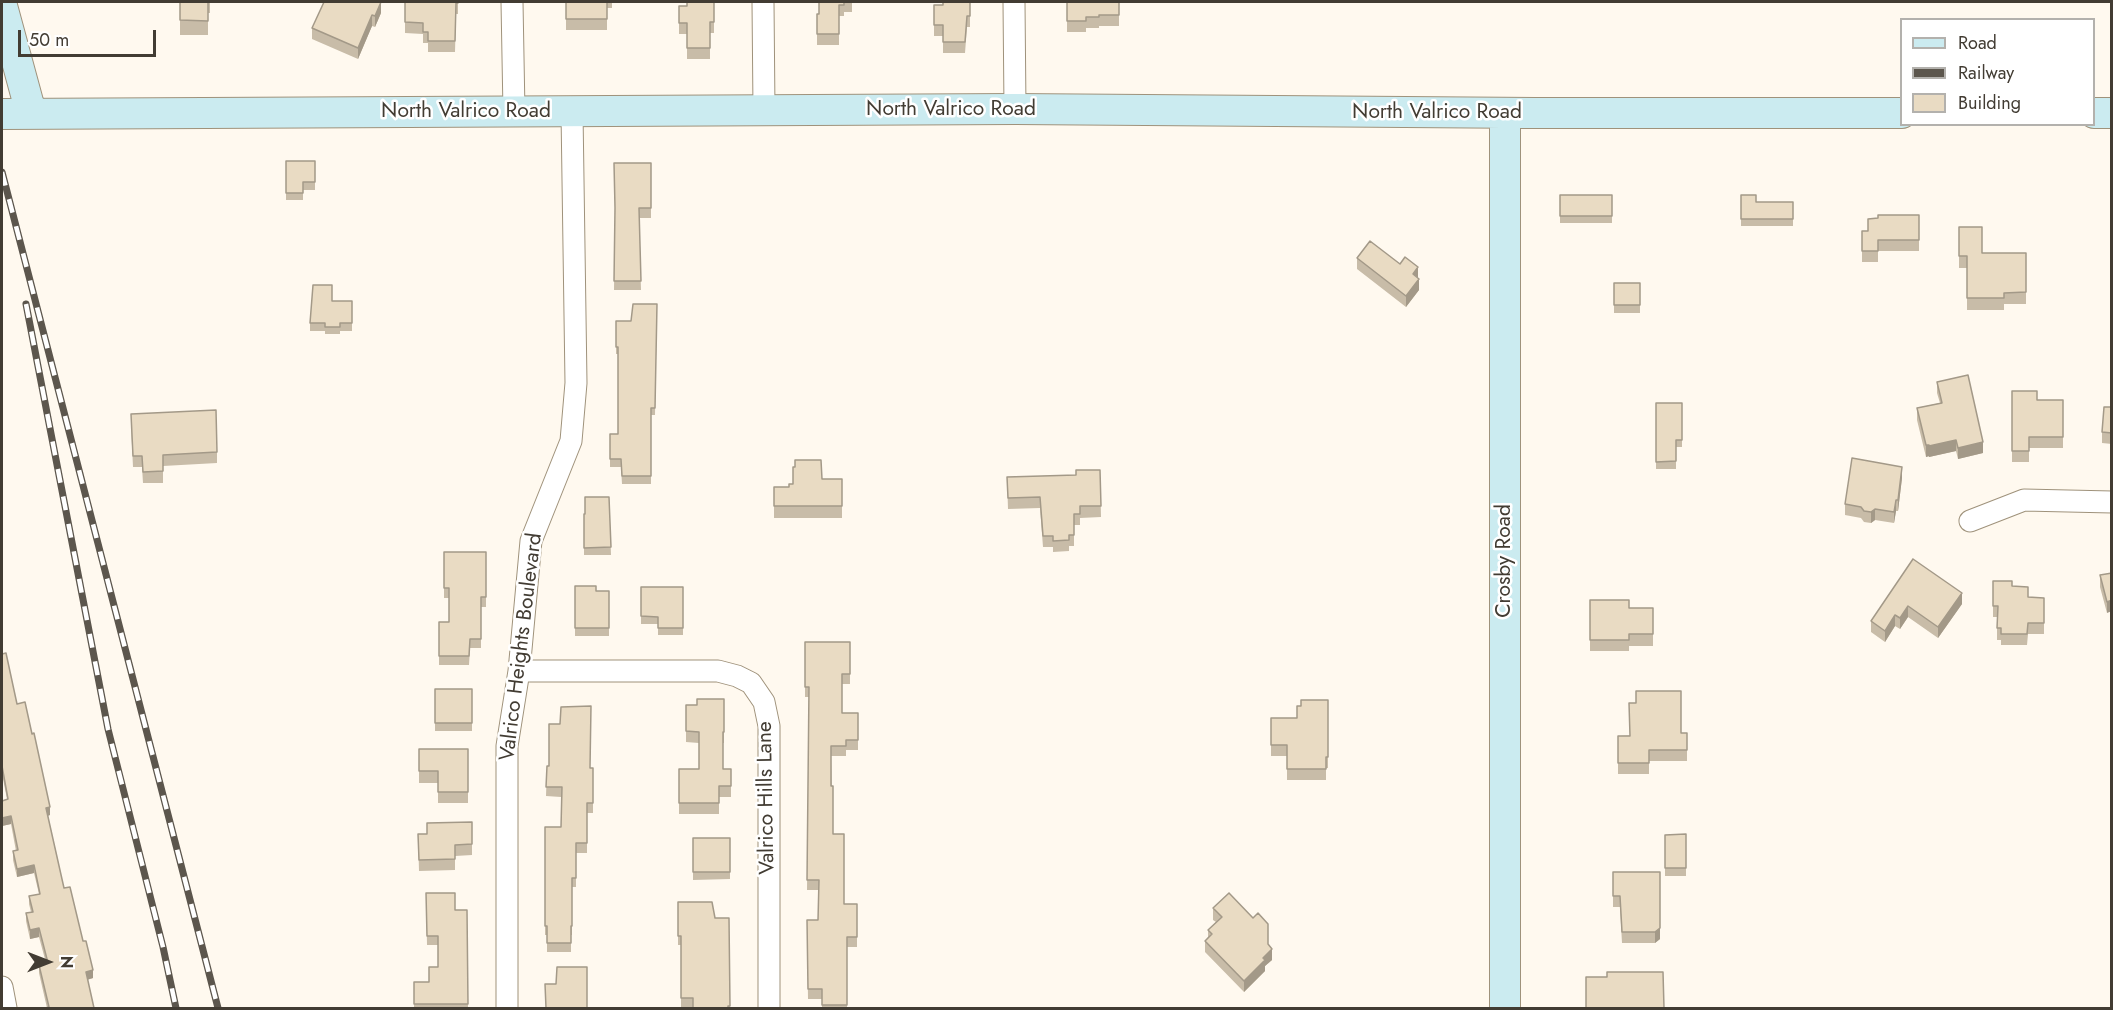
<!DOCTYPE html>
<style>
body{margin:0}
#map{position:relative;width:2113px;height:1010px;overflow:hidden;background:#fff9ef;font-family:Jost,sans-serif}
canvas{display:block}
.frame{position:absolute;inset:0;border:3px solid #423c33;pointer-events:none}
.legend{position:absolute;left:1900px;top:18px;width:195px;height:108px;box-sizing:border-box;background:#fff;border:2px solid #b3b1ad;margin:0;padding:8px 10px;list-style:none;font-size:18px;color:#423c33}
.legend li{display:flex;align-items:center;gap:12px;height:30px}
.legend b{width:30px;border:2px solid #b3b1ad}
.north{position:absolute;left:18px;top:932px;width:60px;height:60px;-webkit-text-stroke:4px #fff;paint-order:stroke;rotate:90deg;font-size:16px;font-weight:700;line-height:24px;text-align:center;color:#423c33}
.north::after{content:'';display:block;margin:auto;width:21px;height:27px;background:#423c33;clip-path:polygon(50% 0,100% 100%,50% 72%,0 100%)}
.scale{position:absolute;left:18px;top:30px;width:138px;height:27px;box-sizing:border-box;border:3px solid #423c33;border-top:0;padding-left:8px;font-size:18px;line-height:21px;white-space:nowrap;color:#423c33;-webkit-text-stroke:4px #fff;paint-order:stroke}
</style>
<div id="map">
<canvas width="2113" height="1010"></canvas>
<div class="frame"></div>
<ul class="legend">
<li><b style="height:8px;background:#cbebf0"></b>Road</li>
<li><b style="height:8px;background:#5c564d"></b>Railway</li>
<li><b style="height:16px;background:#e9dbc3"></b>Building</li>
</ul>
<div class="north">N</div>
<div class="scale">50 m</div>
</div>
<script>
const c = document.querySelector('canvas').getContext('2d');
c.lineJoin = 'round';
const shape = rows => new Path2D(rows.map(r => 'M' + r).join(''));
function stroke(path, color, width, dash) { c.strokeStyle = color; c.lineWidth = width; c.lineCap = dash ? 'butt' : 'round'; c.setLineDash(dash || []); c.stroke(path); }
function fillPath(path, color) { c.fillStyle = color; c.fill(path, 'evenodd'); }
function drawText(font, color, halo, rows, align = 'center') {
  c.font = font + ' Jost,sans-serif'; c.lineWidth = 5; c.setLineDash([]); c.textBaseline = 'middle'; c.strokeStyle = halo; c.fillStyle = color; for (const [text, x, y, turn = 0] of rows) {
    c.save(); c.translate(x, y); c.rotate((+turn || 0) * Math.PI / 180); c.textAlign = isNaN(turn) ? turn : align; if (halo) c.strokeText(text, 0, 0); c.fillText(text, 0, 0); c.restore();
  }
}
const street = shape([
 [512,2,514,112],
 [763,2,764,110],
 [1014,2,1015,109],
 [1970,521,2024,500,2112,502],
 [519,671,718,671,737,676,751,683,764,702,769,726,769,1008],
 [2,987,6,1008],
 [507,1008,507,746,519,671,531,541,571,441,576,383,572,112]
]);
const secondary = shape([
 [2,6,31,113],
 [1505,113,1505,1008],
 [2094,113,2112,113],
 [2,114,1015,109,1535,113,1902,113]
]);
const rail = shape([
 [2,172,218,1008],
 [26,304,108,729,163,947,176,1008]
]);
const wall = shape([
 [180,2,210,2,210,13,208,13,208,35,180,35],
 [405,2,458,2,458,14,456,14,455,52,428,52,428,43,423,43,423,34,405,33],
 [566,2,612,2,612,8,607,8,607,30,566,30],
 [714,2,714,33,710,33,710,59,687,59,687,34,679,34,679,6,687,6],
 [819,2,852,2,852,12,844,12,844,16,839,16,839,45,817,45,817,14,819,14],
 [970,2,970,27,967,27,965,53,943,53,943,36,934,36,934,5,943,5],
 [1067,2,1119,2,1119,26,1099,26,1099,28,1086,28,1086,32,1067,32],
 [381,13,375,27,372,26,358,59,312,39,312,28],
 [286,161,315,161,315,190,303,190,303,200,286,200],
 [651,163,651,218,639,218,641,290,614,290,615,214],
 [1560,195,1612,195,1612,223,1560,223],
 [1741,195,1756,202,1793,202,1793,226,1741,226],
 [1919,215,1919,251,1878,251,1878,262,1862,262,1862,231,1868,231,1878,218],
 [1959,227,1982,253,2026,253,2026,304,2004,304,2004,310,1967,310,1967,268,1959,268],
 [1357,258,1418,278,1419,290,1406,307,1357,269],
 [1614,283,1640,283,1640,313,1614,313],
 [332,301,352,301,352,331,340,331,340,334,325,334,325,331,310,331,310,323],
 [657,304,655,415,651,415,651,484,622,484,621,467,610,467,610,434,618,434,618,354,616,354,616,321,631,321],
 [1937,382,1983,453,1958,459,1956,451,1929,457,1929,456,1926,457,1917,420,1917,408,1940,403,1937,393],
 [2012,391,2037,400,2063,400,2063,448,2029,448,2029,462,2012,462],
 [1656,403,1682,403,1682,447,1676,447,1676,469,1656,469],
 [2112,407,2112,444,2102,443,2102,432],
 [131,425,217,452,217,463,163,466,163,483,143,483,142,467,133,467],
 [1100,470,1101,517,1080,518,1080,525,1074,525,1074,546,1069,546,1069,551,1053,552,1053,547,1043,547,1040,508,1008,509,1007,477,1076,475],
 [1902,478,1898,511,1896,511,1894,523,1875,520,1871,523,1864,522,1861,518,1845,515,1845,504],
 [822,479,842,479,842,518,774,518,774,487,789,487],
 [609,497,611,555,584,555,584,514,585,514],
 [444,552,486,552,486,607,481,607,481,648,470,648,469,665,439,665,439,622,449,622,449,598,444,598],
 [1913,559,1962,604,1938,638,1908,617,1900,629,1895,626,1885,642,1871,632,1871,621],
 [2112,573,2107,613,2100,587,2100,575],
 [1993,581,2012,586,2028,597,2044,598,2044,634,2028,634,2027,645,2001,645,2001,640,1997,640,1997,617,1993,617],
 [575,586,596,591,609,591,609,636,575,636],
 [641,587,683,587,683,635,658,635,658,624,641,624],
 [1590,600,1629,608,1653,608,1653,646,1629,646,1629,651,1590,651],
 [805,642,850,642,850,684,842,684,842,713,858,713,858,750,846,750,846,756,831,756,833,834,844,904,857,904,857,947,847,947,847,1008,822,1008,822,999,808,999,807,920,818,920,818,890,807,890,809,697,805,697],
 [2,651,50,815,48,816,64,888,83,941,93,978,87,980,94,1008,47,1008,39,973,39,965,46,963,39,937,30,939,26,921,26,913,31,912,29,904,29,896,39,894,34,873,17,877,13,860,13,851,16,851,11,824,2,826,7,799,2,774],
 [435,689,472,689,472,731,435,731],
 [724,699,724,743,723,743,723,769,731,769,731,797,719,797,719,814,679,814,679,769,699,769,699,743,686,742,686,705,697,705],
 [1328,700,1328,768,1326,768,1326,780,1287,780,1287,756,1271,756,1271,718,1297,718,1301,706],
 [560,724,590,768,593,768,593,813,587,813,587,853,576,853,576,887,572,887,572,935,571,935,571,952,547,952,547,935,545,935,545,827,561,827,561,797,546,796,547,766,549,766],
 [1687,733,1687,761,1649,761,1649,774,1618,774,1618,736],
 [419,749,468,749,468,803,438,803,438,783,419,783],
 [472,822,472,855,455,856,455,870,419,871,418,834,427,834],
 [1686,834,1686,876,1665,876,1665,835],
 [693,838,730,838,730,879,693,880],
 [1613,872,1660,872,1660,939,1655,943,1622,943,1620,907,1613,907],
 [426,893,455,910,467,910,468,1008,414,1008,414,982,429,982,438,967,438,945,427,945],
 [678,902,715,918,729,918,730,1008,693,1008,693,1007,681,1007,681,945,678,945],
 [1213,908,1268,945,1272,960,1265,966,1265,971,1244,992,1205,952,1205,941,1208,937,1208,930,1216,922,1213,920]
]);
const shadedWall = shape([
 [381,2,381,13,375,27,375,16],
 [372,15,372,26,358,59,358,48],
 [1418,267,1418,278,1413,274],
 [1419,279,1419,290,1406,307,1406,296],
 [1956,440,1956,451,1929,457,1929,446],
 [1983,442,1983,453,1958,459,1958,448],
 [1926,445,1929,445,1929,456,1926,457],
 [1902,467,1902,478,1898,511,1898,500],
 [1896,500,1896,511,1894,523,1894,512],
 [1875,509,1875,520,1871,523,1871,512],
 [1962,593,1962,604,1938,638,1938,627],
 [2112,600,2112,611,2107,613,2107,602],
 [1908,606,1908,617,1900,629,1900,618],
 [1895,615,1895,626,1885,642,1885,631],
 [50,807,50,815,46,816,46,808],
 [11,816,11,824,2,826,2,818],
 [34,865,34,873,17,877,17,869],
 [39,928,39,937,30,939,30,930],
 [1660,928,1660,939,1655,943,1655,932],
 [1272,949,1272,960,1265,966,1265,971,1244,992,1244,981,1263,958],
 [93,970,93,978,86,980,86,972]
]);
const building = shape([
 [180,2,208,2,208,21,180,20,180,2],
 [324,2,381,2,375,16,372,15,358,48,312,28,324,2],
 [405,2,458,2,458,3,456,3,455,41,428,41,428,32,423,32,423,23,405,22,405,2],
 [566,2,607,2,607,19,566,19,566,2],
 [687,2,714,2,714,22,710,22,710,48,687,48,687,23,679,23,679,6,687,6,687,2],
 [819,2,844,2,844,5,839,5,839,34,817,34,817,14,819,14,819,2],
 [943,2,970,2,970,16,967,16,965,42,943,42,943,25,934,25,934,5,943,5,943,2],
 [1067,2,1119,2,1119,15,1099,15,1099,17,1086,17,1086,21,1067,21,1067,2],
 [286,161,315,161,315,182,303,182,303,193,286,193,286,161],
 [614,163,651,163,651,208,639,208,641,281,614,281,615,208,614,163],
 [1560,195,1612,195,1612,216,1560,216,1560,195],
 [1741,195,1756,195,1756,202,1793,202,1793,219,1741,219,1741,195],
 [1878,215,1919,215,1919,240,1878,240,1878,251,1862,251,1862,231,1868,231,1868,219,1878,218,1878,215],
 [1959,227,1982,227,1982,253,2026,253,2026,292,2004,293,2004,298,1967,298,1967,256,1959,256,1959,227],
 [1370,241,1400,264,1405,257,1418,267,1413,274,1419,279,1406,296,1357,258,1370,241],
 [2111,276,2112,276,2112,291,2111,291,2111,276],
 [1614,283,1640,283,1640,305,1614,305,1614,283],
 [313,285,332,285,332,301,352,301,352,323,340,323,340,327,325,327,325,323,310,323,313,285],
 [633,304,657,304,655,408,651,408,651,476,622,476,621,459,610,459,610,434,618,434,618,347,616,347,616,321,631,321,633,304],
 [1968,375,1983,442,1958,448,1956,440,1929,446,1929,445,1926,445,1917,408,1942,403,1937,382,1968,375],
 [2012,391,2037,391,2037,400,2063,400,2063,437,2029,437,2029,451,2012,451,2012,391],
 [1656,403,1682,403,1682,440,1676,440,1676,461,1656,462,1656,403],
 [2104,407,2112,407,2112,433,2102,432,2104,407],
 [216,410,217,452,163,455,163,471,143,472,142,456,133,456,131,414,216,410],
 [1852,458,1902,467,1898,500,1896,500,1894,512,1875,509,1871,512,1864,511,1861,507,1845,504,1852,458],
 [795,460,821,460,822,479,842,479,842,506,774,506,774,487,789,487,789,484,793,484,793,467,795,467,795,460],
 [1076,470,1100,470,1101,506,1080,506,1080,514,1074,514,1074,535,1069,535,1069,540,1053,541,1053,536,1043,536,1040,497,1008,498,1007,477,1076,475,1076,470],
 [585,497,609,497,611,547,584,548,584,514,585,514,585,497],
 [444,552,486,552,486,597,481,597,481,639,470,639,469,656,439,656,439,622,449,622,449,588,444,588,444,552],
 [1913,559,1962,593,1938,627,1908,606,1900,618,1895,615,1885,631,1871,621,1913,559],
 [2112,573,2112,600,2107,602,2100,575,2112,573],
 [1993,581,2012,581,2012,586,2028,587,2028,597,2044,598,2044,623,2028,623,2027,634,2001,634,2001,628,1997,628,1998,606,1993,606,1993,581],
 [575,586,596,586,596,591,609,591,609,628,575,628,575,586],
 [641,587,683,587,683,628,658,628,658,617,641,616,641,587],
 [1590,600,1629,600,1629,608,1653,608,1653,634,1629,634,1629,640,1590,640,1590,600],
 [805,642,850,642,850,674,842,674,842,713,858,713,858,740,846,740,846,746,831,746,831,786,833,786,833,834,844,834,844,904,857,904,857,937,847,937,847,1005,822,1005,822,989,808,989,807,920,818,920,819,880,807,880,809,687,805,687,805,642],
 [2,651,2,654,6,653,17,704,25,702,32,734,34,733,50,807,46,808,64,888,70,887,83,941,86,941,93,970,86,972,94,1008,46,1008,49,1007,39,965,48,963,39,928,30,930,26,913,33,912,29,896,40,894,34,865,17,869,13,851,18,850,11,816,2,818,2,801,8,799,2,766,2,651],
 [435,689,472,689,472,723,435,723,435,689],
 [1636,691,1681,691,1681,733,1687,733,1687,750,1649,750,1649,763,1618,763,1618,736,1630,736,1629,703,1636,703,1636,691],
 [697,699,724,699,724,732,723,732,723,769,731,769,731,786,719,786,719,803,679,803,679,769,699,769,699,732,686,731,686,705,697,705,697,699],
 [1301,700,1328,700,1328,757,1326,757,1326,769,1287,769,1287,745,1271,745,1271,718,1297,718,1297,706,1301,706,1301,700],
 [591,706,590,768,593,768,593,803,587,803,587,843,576,843,576,878,572,878,572,926,571,926,571,943,547,943,547,926,545,926,545,827,561,827,562,787,546,787,547,766,549,766,549,724,560,724,561,707,591,706],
 [419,749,468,749,468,792,438,792,438,771,419,771,419,749],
 [472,822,472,844,455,845,455,859,419,860,418,834,427,834,427,823,472,822],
 [1686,834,1686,868,1665,868,1665,835,1686,834],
 [693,838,730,838,730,872,693,872,693,838],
 [1613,872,1660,872,1660,928,1655,932,1622,932,1620,896,1613,896,1613,872],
 [426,893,455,893,455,910,467,910,468,1004,414,1004,414,982,429,982,429,967,438,967,438,936,427,936,426,893],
 [1229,893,1253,918,1258,913,1268,924,1268,944,1272,949,1263,958,1265,960,1244,981,1205,941,1212,934,1208,930,1222,917,1213,908,1229,893],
 [678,902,712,902,715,918,729,918,730,1006,728,1006,728,1008,693,1008,693,998,681,998,681,936,678,936,678,902],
 [557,967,587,967,587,1008,546,1008,545,984,556,984,557,967],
 [1607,972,1663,972,1664,1008,1586,1008,1586,977,1607,977,1607,972]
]);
const streetNames = [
 ["North Valrico Road",951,110],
 ["North Valrico Road",466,112],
 ["North Valrico Road",1437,113],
 ["Crosby Road",1505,561,-90],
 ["Valrico Heights Boulevard",522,647,-83],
 ["Valrico Hills Lane",767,798,-91]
];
stroke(street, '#9f927b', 23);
stroke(secondary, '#9f927b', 32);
stroke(street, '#fff', 21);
stroke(secondary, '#cbebf0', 30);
stroke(rail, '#5c564d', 7);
stroke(rail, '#fff', 4.5, [14]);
fillPath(wall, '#c8bca8');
fillPath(shadedWall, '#a39988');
fillPath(building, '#e9dbc3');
stroke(building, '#a39988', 1.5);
drawText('21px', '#423c33', '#fff', streetNames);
</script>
